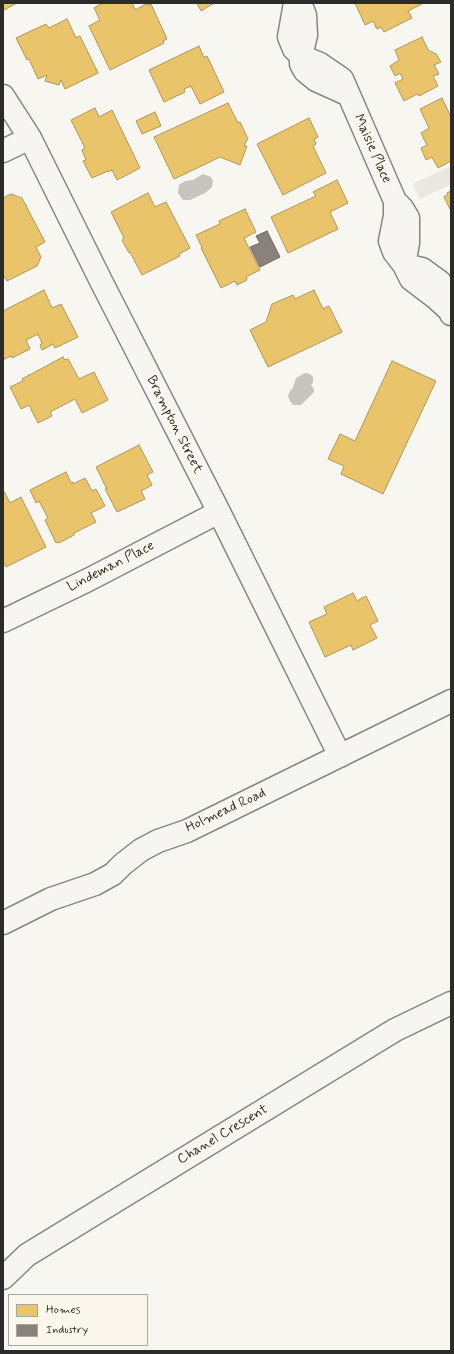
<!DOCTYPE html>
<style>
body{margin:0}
#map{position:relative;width:454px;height:1354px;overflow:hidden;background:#f8f6f0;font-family:Mynerve,sans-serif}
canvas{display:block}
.frame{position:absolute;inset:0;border:4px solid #2b2b2b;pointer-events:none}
.legend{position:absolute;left:8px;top:1294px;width:140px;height:52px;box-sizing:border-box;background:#fbf7ec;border:1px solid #a8a59f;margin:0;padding:5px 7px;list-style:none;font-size:12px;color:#2b2b2b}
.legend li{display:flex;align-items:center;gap:8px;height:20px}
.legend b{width:20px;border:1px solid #a8a59f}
</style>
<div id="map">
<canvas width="454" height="1354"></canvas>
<div class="frame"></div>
<ul class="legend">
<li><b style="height:11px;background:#e9c46a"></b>Homes</li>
<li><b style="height:11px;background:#8a817c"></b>Industry</li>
</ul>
</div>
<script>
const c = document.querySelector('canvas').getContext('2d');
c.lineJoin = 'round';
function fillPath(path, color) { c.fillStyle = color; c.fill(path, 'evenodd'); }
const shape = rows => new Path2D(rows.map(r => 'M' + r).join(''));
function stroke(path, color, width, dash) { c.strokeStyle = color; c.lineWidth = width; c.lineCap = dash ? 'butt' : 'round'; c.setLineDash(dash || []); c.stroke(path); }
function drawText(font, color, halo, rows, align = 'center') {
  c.font = font + ' Mynerve,sans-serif'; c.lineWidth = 4; c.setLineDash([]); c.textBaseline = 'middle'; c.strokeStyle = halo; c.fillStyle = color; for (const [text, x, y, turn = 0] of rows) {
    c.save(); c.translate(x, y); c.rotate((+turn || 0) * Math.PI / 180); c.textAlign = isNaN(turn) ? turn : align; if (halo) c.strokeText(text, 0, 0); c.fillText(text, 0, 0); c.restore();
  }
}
const green = shape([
 [451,166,451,184,420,199,413,184]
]);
const water = shape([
 [203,174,211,177,213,181,212,187,205,193,190,200,183,200,178,193,179,185,185,181,193,180],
 [305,373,310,374,313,377,313,382,311,385,314,389,314,392,301,405,293,405,290,401,288,396,290,391,293,388,296,378]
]);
const homes = shape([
 [3,3,17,3,4,10,3,3],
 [103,3,132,3,135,10,146,4,147,5,151,4,167,39,163,41,164,43,110,70,89,26,100,20,94,8,103,3],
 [197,3,214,3,201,11,197,3],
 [355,3,422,3,422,4,408,11,412,18,384,32,381,27,377,29,373,21,365,25,355,3],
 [67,19,76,38,80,36,98,73,65,89,61,80,59,85,45,81,47,75,38,79,29,59,27,60,16,38,46,24,49,28,67,19],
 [422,37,428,50,436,54,441,62,434,65,439,74,433,76,438,86,419,96,417,94,404,101,395,83,403,79,400,73,395,76,390,66,399,60,395,50,422,37],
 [199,46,204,58,207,56,224,92,200,104,191,86,184,89,185,92,164,102,149,70,199,46],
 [442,98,451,117,451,161,438,168,432,157,426,160,421,148,427,145,421,133,429,128,420,109,442,98],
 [228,103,238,123,240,122,248,139,246,141,244,146,247,146,240,165,220,157,174,179,154,137,228,103],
 [95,108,99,117,112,110,140,168,117,180,112,170,108,172,108,171,92,178,83,161,86,160,82,150,85,148,71,120,95,108],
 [155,112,161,126,142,134,136,121,155,112],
 [309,118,318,137,314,139,316,144,313,146,326,173,283,195,257,144,309,118],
 [337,180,348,203,330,212,338,229,288,253,271,217,316,196,313,192,337,180],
 [451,191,451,211,444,197,448,194,447,193,451,191],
 [148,193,155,207,166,202,190,248,179,254,180,256,142,275,130,252,129,253,122,240,124,238,111,212,148,193],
 [11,194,22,198,45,242,36,247,41,257,37,266,7,281,3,274,3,198,11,194],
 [245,209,256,232,244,238,260,270,246,277,247,280,237,285,235,281,221,288,201,248,202,247,196,235,220,224,219,221,245,209],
 [44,290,52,308,61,304,78,337,55,348,53,344,42,350,40,345,42,343,38,334,26,340,30,349,12,358,11,356,3,360,3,311,44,290],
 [314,290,323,309,329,306,342,332,268,367,250,330,266,322,272,304,293,295,295,299,314,290],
 [63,357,65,360,68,359,79,379,94,372,108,400,82,413,75,399,50,412,52,416,38,423,29,405,21,409,10,387,23,381,22,379,63,357],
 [392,361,436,381,383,494,341,474,344,466,328,459,340,434,355,441,392,361],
 [139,445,153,472,147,475,152,485,141,491,145,499,117,512,105,489,107,489,96,467,139,445],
 [66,472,71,483,73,482,73,484,85,478,92,491,96,489,105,506,91,513,96,522,74,533,74,535,59,543,58,542,56,543,45,520,48,518,39,501,36,503,30,490,66,472],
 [3,490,10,503,21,497,46,547,6,567,3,561,3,490],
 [353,593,357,601,366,596,378,621,370,625,377,638,353,650,351,645,325,657,309,622,327,614,324,607,353,593]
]);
const industry = shape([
 [267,231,280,257,260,267,250,247,260,243,256,236,267,231]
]);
const minor = shape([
 [295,3,289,37,294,49,301,56,301,64,305,71,316,80,347,94],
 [300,3,305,15,306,35,301,56,320,64,342,79,395,201,402,208,408,218,408,243,404,265,422,269,440,282,446,296,451,314],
 [3,96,30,138,101,281,219,512,340,756],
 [3,151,30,138],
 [395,201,395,216,390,241,394,252,404,265,411,279,436,298,449,310],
 [3,621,88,580,219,512],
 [3,923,51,899,95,884,113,874,123,864,141,850,158,841,187,831,451,701],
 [3,1278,27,1255,395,1030,451,1003]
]);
const streetNames = [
 ["Maisie Place",372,149,66],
 ["Brampton Street",174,425,63],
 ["Lindeman Place",111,567,-27],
 ["Holmead Road",226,811,-25],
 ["Chanel Crescent",223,1135,-31]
];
fillPath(green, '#e9e7de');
fillPath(water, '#c6c4bd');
fillPath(homes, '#e9c46a');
stroke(homes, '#b09657', 1);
fillPath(industry, '#8a817c');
stroke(industry, '#6e6764', 1);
stroke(minor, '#878684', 25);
stroke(minor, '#f6f5f1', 22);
drawText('14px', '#2b2b2b', '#fbf7ec', streetNames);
</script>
